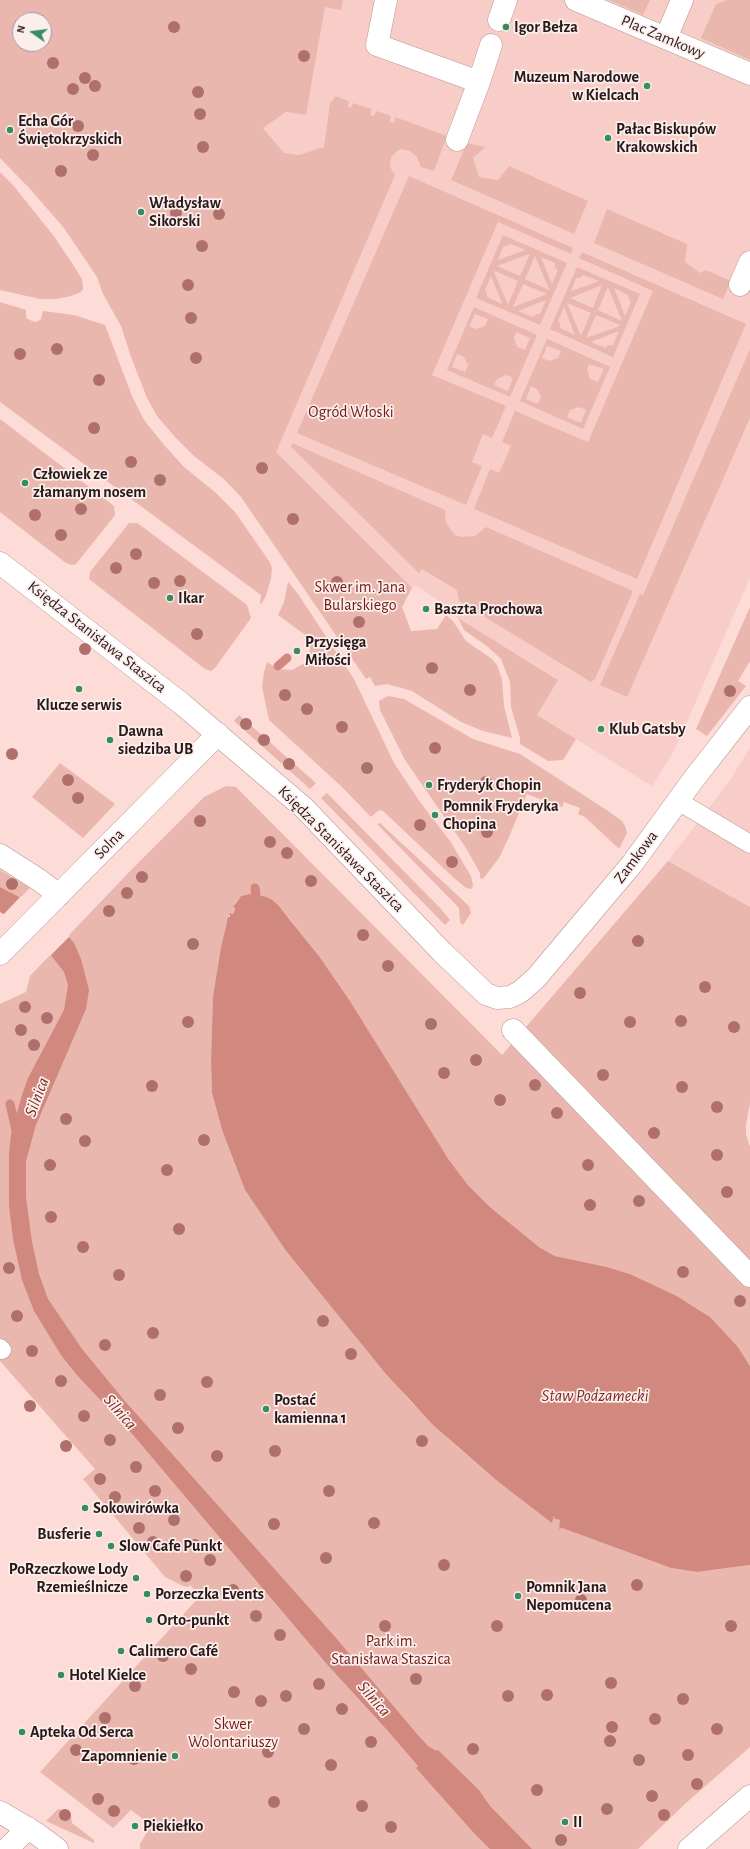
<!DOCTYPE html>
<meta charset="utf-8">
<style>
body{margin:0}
#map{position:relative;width:750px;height:1849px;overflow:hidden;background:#fddbd6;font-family:"Alegreya Sans",sans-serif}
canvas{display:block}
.north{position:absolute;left:12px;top:12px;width:40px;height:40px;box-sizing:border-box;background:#fceeec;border:1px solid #a79998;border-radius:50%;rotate:284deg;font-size:11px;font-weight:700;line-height:16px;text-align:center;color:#271a19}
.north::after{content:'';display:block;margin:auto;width:14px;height:18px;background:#378c60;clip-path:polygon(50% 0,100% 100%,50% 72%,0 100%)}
</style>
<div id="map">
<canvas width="750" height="1849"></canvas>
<div class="north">N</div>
</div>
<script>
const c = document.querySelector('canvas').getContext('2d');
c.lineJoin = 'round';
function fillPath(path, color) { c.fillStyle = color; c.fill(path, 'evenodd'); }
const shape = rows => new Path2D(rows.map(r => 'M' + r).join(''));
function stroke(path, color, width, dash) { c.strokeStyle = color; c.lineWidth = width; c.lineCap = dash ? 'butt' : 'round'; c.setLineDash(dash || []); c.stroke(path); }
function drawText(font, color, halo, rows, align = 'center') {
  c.font = font + ' "Alegreya Sans",sans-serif'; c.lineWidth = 3.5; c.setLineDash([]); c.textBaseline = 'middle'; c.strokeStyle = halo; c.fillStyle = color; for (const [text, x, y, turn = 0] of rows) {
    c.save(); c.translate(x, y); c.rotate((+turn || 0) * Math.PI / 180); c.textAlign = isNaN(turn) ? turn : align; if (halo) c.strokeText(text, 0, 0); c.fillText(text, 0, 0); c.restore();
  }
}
const built = shape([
 [326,0,750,0,750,578,675,749,652,786,537,715,557,679,458,618,448,611,450,608,415,585,412,588,276,452,299,155,283,153,263,127,286,112,306,115],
 [750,748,750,907,668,861,728,783]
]);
const green = shape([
 [0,0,343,0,341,10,325,7,306,115,286,112,263,128,284,153,299,155,324,147,330,103,334,99,335,96,349,101,348,107,351,108,353,103,372,109,370,115,374,116,376,111,391,116,390,122,394,123,395,117,447,136,434,171,421,167,417,157,410,151,402,149,397,151,391,157,390,167,395,175,276,452,412,588,402,607,411,631,437,629,446,615,453,621,466,641,492,659,497,665,502,679,504,706,512,738,483,731,461,722,412,691,387,684,375,686,370,677,366,679,241,497,225,480,194,456,175,437,157,416,147,398,131,357,121,326,103,294,97,277,64,228,30,189,0,158],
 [20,20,44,20,44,44,20,44],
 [609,0,650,0,643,15],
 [728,0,750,0,750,60,701,38,716,4],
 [467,143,485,147,473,158,479,177,498,180,509,166,588,201,574,234,451,180],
 [0,172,13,185,53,235,72,263,82,279,83,289,81,292,71,296,56,299,40,299,0,290],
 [409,176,573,248,571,254,498,222,432,375,506,406,492,438,483,434,472,462,482,466,466,505,297,433],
 [607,209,687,244,685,262,700,273,706,270,731,281,723,299,594,243],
 [503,235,567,263,540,325,476,298],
 [511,244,526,250,498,260,503,247],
 [530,254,520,276,497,266,529,254],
 [535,256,549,289,549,290,525,279],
 [541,257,555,263,555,268,558,270,552,284],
 [495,271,518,281,508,305,494,272],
 [491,276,502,303,502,304,487,297,487,292,485,290],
 [523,284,547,294,513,307],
 [546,300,540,314,536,314,533,317,518,311],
 [582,252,746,324,637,579,474,509,490,469,499,473,511,446,502,442,515,411,588,442,653,291,579,258],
 [577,267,640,294,613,357,550,329],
 [583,275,599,281,571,291,576,278,580,278],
 [602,285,593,308,570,298],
 [608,287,622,321,598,310],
 [614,288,628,295,629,299,631,302,625,316],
 [567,303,591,313,581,336],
 [564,307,575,335,560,328,560,324,558,321],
 [596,315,620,325,620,326,586,338],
 [619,331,613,345,608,345,606,348,591,342],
 [0,302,26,310,26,318,32,321,37,322,41,319,43,311,74,315,105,325,132,396,144,420,165,446,184,467,215,492,235,512,269,561,272,568,271,579,265,598,261,604,260,604,261,595,0,402],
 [474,307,537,335,510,397,447,370],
 [475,314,488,319,485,326,476,329,469,326],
 [516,332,530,338,525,350,517,347,514,338],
 [457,354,464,357,468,365,465,372,452,367],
 [506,375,513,378,508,391,494,385,497,379],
 [547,339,610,367,583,429,520,401],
 [547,346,561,351,558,358,549,361,542,358],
 [589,364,604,369,598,382,590,379,587,370],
 [531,386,537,389,541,397,538,404,526,399],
 [579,407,586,410,581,423,567,417,570,410],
 [750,349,750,418,627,697,600,685,640,594,643,595],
 [0,419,114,506,115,515,112,519,76,564,72,565,66,563,0,512],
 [292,443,445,510,446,523,455,535,461,537,475,536,486,527,633,591,595,679,591,682,459,601,457,590,422,569,419,573,291,447],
 [129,523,137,523,140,525,247,605,251,618,215,668,211,671,205,669,89,579,90,572],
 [288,582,298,594,354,679,394,763,420,802,450,841,471,876,473,885,472,889,466,888,454,878,383,811,379,810,371,817,342,787,269,720,262,687,264,672,267,662,278,669,292,670,305,663,310,650,310,642,304,634,278,615,284,602],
 [750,607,750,661,738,681,746,686,707,736,696,729],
 [458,618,558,680,537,715,576,739,563,760,548,761,520,744,520,738,511,707,510,682,501,659,488,647,464,630],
 [388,696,404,699,473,739,520,754,608,811,622,821,625,826,627,833,619,849,585,817,578,814,580,808,564,802,562,807,527,794,509,837,499,858,483,879,480,878,480,873,466,848,405,760,380,710,379,701],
 [239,715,316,783,310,789,234,721],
 [60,763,115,804,83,838,32,797],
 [226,786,236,787,502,1055,668,861,750,907,750,1103,746,1125,746,1135,750,1147,750,1366,738,1347,710,1318,701,1311,677,1296,630,1274,607,1267,555,1256,539,1247,490,1207,468,1185,449,1160,350,1001,319,956,289,918,271,899,255,897,255,895,250,894,241,896,235,903,233,914,230,913,226,925,213,996,211,1061,212,1093,222,1130,245,1190,286,1251,408,1399,454,1444,496,1480,552,1522,554,1516,555,1519,561,1520,562,1528,671,1568,697,1572,750,1565,750,1747,686,1803,638,1849,140,1849,140,1844,151,1825,131,1810,113,1828,40,1772,200,1596,190,1585,188,1587,183,1586,165,1577,83,1479,95,1469,0,1361,0,1004,26,992,30,976,133,868,204,797],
 [327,793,441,909,450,920,445,925,321,798],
 [380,823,469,906,471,913,463,925,460,922,459,908,377,824],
 [0,870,30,888,20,898,0,887],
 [58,1809,64,1810,71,1815,72,1823,94,1840,94,1843,46,1821]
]);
const water = shape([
 [0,887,38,907,56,922,74,943,81,959,89,990,86,1009,36,1125,26,1161,26,1197,32,1242,39,1274,48,1299,82,1349,124,1400,336,1638,417,1734,428,1746,436,1751,438,1750,479,1790,490,1806,532,1849,490,1849,473,1832,416,1768,418,1766,388,1731,325,1662,134,1436,76,1374,61,1355,34,1311,22,1280,13,1239,9,1206,9,1152,11,1134,22,1095,28,1078,64,1010,68,985,64,972,40,941,22,925,0,912],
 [250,894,256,895,256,897,263,896,271,899,278,905,319,956,350,1001,449,1160,468,1185,490,1207,539,1247,555,1256,607,1267,630,1274,677,1296,710,1317,738,1347,750,1366,750,1565,697,1572,671,1568,562,1528,559,1529,560,1520,555,1519,554,1516,552,1523,496,1480,433,1425,386,1374,286,1251,245,1190,222,1130,212,1093,211,1061,213,996,221,948,228,917,230,917,230,915,229,915,230,913,233,914,235,908,233,907,241,896]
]);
const pier = shape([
 [21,896,39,906,57,920,70,936,50,956,39,942,21,927,2,916]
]);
const stream = shape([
 [278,666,287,658],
 [255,888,256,895],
 [10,1104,17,1135]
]);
const service = shape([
 [678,801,750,844],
 [0,1348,2,1350]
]);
const pedestrian = shape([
 [576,0,750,74],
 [666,38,682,0],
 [513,1030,750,1276]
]);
const minor = shape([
 [386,0,377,45,479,82,491,45],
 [499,20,506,0],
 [457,140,479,82],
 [740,285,750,262],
 [0,563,182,704,304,808,442,952,486,994,497,998,510,997,520,992,536,978,632,864,693,780,750,707],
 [0,855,39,880,59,895],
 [0,954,218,734],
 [0,1812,37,1834,57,1849],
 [7,1849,28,1828]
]);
const tertiary = shape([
 [689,1849,750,1796]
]);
const trees = [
 [174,27],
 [304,56],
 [53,63],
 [85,78],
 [95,86],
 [73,89],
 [198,92],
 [200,114],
 [78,126],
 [203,147],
 [93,155],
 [61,171],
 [176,213],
 [219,214],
 [202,246],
 [188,285],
 [191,318],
 [57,349],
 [20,354],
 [196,358],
 [99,380],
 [94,428],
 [131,462],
 [262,468],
 [160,480],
 [81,509],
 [35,515],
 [293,519],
 [61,535],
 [136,554],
 [116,568],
 [180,581],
 [337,582],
 [154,583],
 [359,622],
 [197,634],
 [85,649],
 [432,668],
 [470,690],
 [730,691],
 [285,695],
 [307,709],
 [246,724],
 [342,727],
 [264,740],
 [435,748],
 [12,754],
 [289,764],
 [367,768],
 [68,780],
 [486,782],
 [78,798],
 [200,821],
 [420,825],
 [487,832],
 [270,842],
 [287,853],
 [452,862],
 [142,877],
 [311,881],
 [12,884],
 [127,893],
 [109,911],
 [363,935],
 [638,941],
 [193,944],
 [388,966],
 [705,987],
 [580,993],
 [25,1007],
 [47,1018],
 [681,1021],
 [188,1022],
 [630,1022],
 [431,1024],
 [734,1027],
 [21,1030],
 [34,1045],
 [476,1060],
 [444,1073],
 [603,1075],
 [535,1085],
 [152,1086],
 [682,1087],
 [500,1100],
 [717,1107],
 [557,1113],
 [66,1119],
 [654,1133],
 [204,1140],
 [85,1141],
 [717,1155],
 [50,1165],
 [588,1165],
 [167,1170],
 [727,1192],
 [639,1201],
 [590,1205],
 [51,1217],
 [179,1229],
 [83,1247],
 [9,1268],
 [683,1272],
 [119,1275],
 [740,1301],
 [17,1316],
 [323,1321],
 [153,1333],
 [105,1345],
 [32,1351],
 [351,1354],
 [61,1381],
 [207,1382],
 [160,1395],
 [30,1406],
 [84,1416],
 [178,1428],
 [110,1440],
 [422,1441],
 [66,1446],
 [275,1451],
 [217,1456],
 [136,1467],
 [100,1479],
 [155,1491],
 [329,1491],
 [115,1497],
 [174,1520],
 [374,1523],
 [274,1524],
 [139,1528],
 [153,1542],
 [195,1545],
 [326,1558],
 [210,1560],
 [444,1565],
 [186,1576],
 [637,1585],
 [233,1590],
 [581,1600],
 [256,1616],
 [385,1626],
 [497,1626],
 [731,1626],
 [280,1635],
 [163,1656],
 [191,1669],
 [416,1679],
 [611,1683],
 [319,1684],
 [135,1686],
 [234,1692],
 [547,1695],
 [286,1696],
 [508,1696],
 [683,1699],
 [261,1701],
 [342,1709],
 [105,1718],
 [655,1719],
 [612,1727],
 [304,1729],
 [717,1729],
 [610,1741],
 [371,1742],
 [473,1749],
 [76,1750],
 [268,1752],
 [688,1755],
 [134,1759],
 [639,1760],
 [331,1765],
 [697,1784],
 [537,1790],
 [652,1796],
 [98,1799],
 [274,1802],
 [362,1806],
 [607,1809],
 [114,1811],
 [65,1815],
 [664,1815],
 [391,1827],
 [561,1840]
];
const markers = [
 [506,27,4,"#378c60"],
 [647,86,4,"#378c60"],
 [10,130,4,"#378c60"],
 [608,138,4,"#378c60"],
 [141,212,4,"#378c60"],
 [25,483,4,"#378c60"],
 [170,598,4,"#378c60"],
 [426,609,4,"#378c60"],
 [297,651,4,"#378c60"],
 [79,689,4,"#378c60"],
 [601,729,4,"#378c60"],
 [110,740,4,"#378c60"],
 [429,785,4,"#378c60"],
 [435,815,4,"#378c60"],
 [266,1409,4,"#378c60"],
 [85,1508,4,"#378c60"],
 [99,1534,4,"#378c60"],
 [111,1546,4,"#378c60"],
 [136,1578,4,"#378c60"],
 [147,1594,4,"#378c60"],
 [518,1596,4,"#378c60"],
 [149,1620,4,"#378c60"],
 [121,1651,4,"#378c60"],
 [61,1675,4,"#378c60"],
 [22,1732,4,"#378c60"],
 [175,1756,4,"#378c60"],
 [565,1822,4,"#378c60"],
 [135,1826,4,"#378c60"]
];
const poiNames = [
 ["Igor Bełza",514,27],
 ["Muzeum Narodowe",639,77,"right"],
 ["w Kielcach",639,95,"right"],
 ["Echa Gór",18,121],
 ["Świętokrzyskich",18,139],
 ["Pałac Biskupów",616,129],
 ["Krakowskich",616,147],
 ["Władysław",149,203],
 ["Sikorski",149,221],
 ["Człowiek ze",33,474],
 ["złamanym nosem",33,492],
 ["Ikar",178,598],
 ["Baszta Prochowa",434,609],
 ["Przysięga",305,642],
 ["Miłości",305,660],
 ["Klucze serwis",79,705,"center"],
 ["Klub Gatsby",609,729],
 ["Dawna",118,731],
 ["siedziba UB",118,749],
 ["Fryderyk Chopin",437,785],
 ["Pomnik Fryderyka",443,806],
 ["Chopina",443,824],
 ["Postać",274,1400],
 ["kamienna 1",274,1418],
 ["Sokowirówka",93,1508],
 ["Busferie",91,1534,"right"],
 ["Slow Cafe Punkt",119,1546],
 ["PoRzeczkowe Lody",128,1569,"right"],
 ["Rzemieślnicze",128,1587,"right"],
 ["Pomnik Jana",526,1587],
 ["Nepomucena",526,1605],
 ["Porzeczka Events",155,1594],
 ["Orto-punkt",157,1620],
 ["Calimero Café",129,1651],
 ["Hotel Kielce",69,1675],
 ["Apteka Od Serca",30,1732],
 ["Zapomnienie",167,1756,"right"],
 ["II",573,1822],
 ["Piekiełko",143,1826]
];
const streetNames = [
 ["Plac Zamkowy",663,37,23],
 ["Księdza Stanisława Staszica",97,637,38],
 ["Solna",109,844,-45],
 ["Księdza Stanisława Staszica",341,849,45],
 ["Zamkowa",636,857,-53]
];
const parkNames = [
 ["Ogród Włoski",351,412],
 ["Skwer im. Jana",360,587],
 ["Bularskiego",360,605],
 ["Park im.",391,1641],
 ["Stanisława Staszica",391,1659],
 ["Skwer",233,1724],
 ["Wolontariuszy",233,1742]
];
const waterNames = [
 ["Silnica",37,1097,-69],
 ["Staw Podzamecki",595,1396],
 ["Silnica",120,1412,49],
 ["Silnica",374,1699,49]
];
fillPath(built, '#f8cdc7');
fillPath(green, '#eab7af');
fillPath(water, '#d1897f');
fillPath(pier, '#fddbd6');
stroke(stream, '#d1897f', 9);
stroke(service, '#b69691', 19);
stroke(pedestrian, '#b69691', 23);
stroke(minor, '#b69691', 23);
stroke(tertiary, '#b69691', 23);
stroke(service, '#fff', 18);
stroke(pedestrian, '#fff', 22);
stroke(minor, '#fff', 22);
stroke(tertiary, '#fff', 22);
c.fillStyle = '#af706c';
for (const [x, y] of trees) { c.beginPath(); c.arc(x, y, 6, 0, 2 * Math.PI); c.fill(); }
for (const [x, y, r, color] of markers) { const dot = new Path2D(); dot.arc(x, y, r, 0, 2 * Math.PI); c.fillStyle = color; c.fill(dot); stroke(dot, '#fceeec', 1.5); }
drawText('bold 16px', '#271a19', '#fceeec', poiNames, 'left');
drawText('16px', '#271a19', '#fceeec', streetNames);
drawText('16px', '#6f1915', '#fceeec', parkNames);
drawText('italic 17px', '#7e2821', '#fceeec', waterNames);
</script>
